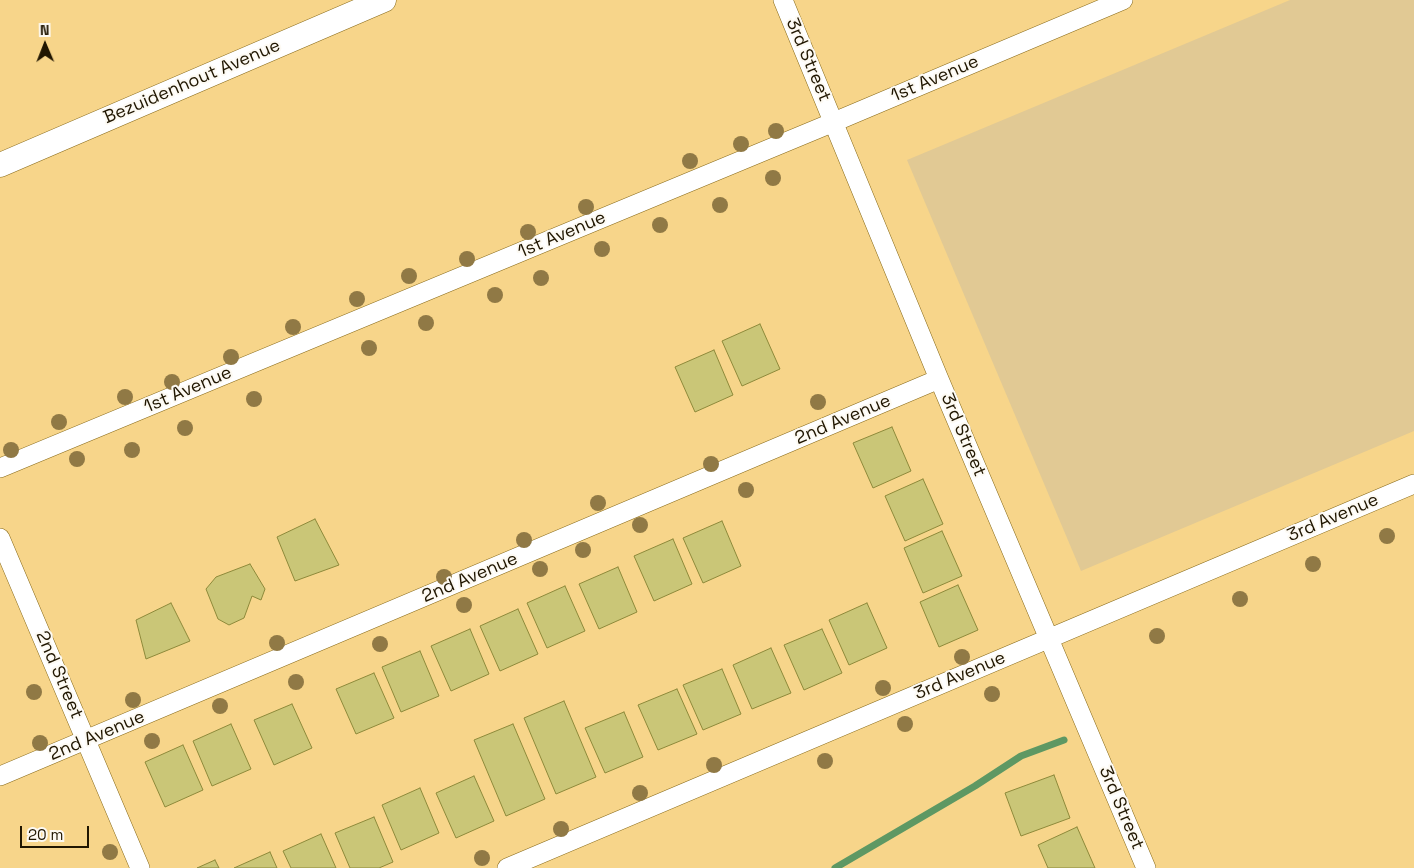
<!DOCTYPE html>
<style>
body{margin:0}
#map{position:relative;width:1414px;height:868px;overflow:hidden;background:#f7d58a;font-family:"Space Grotesk",sans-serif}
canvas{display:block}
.north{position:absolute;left:20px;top:20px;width:50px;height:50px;-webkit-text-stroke:4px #fdfaf3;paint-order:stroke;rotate:359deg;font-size:14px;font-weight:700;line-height:20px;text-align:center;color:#201601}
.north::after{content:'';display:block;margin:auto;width:18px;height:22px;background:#201601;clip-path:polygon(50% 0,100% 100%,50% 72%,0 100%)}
.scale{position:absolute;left:20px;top:826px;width:69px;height:22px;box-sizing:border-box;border:2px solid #201601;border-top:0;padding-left:6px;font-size:15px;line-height:18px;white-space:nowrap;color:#201601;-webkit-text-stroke:4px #fdfaf3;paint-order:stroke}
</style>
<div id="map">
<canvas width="1414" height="868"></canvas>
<div class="north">N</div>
<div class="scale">20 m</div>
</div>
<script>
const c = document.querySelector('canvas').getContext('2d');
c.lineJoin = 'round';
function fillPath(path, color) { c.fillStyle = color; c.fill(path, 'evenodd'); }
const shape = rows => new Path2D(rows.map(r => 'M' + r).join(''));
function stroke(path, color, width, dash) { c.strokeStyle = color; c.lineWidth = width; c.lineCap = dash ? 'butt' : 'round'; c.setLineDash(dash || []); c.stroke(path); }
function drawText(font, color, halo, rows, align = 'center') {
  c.font = font + ' "Space Grotesk",sans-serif'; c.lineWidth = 4; c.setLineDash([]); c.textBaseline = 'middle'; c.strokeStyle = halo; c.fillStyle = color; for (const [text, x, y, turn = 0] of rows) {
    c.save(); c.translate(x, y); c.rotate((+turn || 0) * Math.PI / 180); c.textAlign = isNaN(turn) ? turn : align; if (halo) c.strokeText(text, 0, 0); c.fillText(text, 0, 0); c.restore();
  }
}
const green = shape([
 [1290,0,1414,0,1414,431,1081,571,907,160]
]);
const stream = shape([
 [835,868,975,786,1021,756,1064,740]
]);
const building = shape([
 [760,324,780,369,742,386,722,341,760,324],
 [714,350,733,395,695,412,675,367,714,350],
 [892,427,911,471,873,488,853,443,892,427],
 [923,479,943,524,905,541,885,496,923,479],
 [315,519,339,565,295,581,277,537,315,519],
 [722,521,741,566,703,583,683,538,722,521],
 [942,531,962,576,923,593,904,548,942,531],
 [673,539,692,584,654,601,634,556,673,539],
 [250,564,265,589,261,600,252,596,244,618,229,625,218,619,206,589,216,577,250,564],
 [618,567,637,612,599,629,579,584,618,567],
 [958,585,978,630,939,647,920,602,958,585],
 [565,586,585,631,547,648,527,603,565,586],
 [171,603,190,641,146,659,136,620,171,603],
 [867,603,887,648,849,665,829,620,867,603],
 [518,609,538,654,500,671,480,626,518,609],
 [470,629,489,674,451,691,431,646,470,629],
 [822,629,842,673,804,690,784,645,822,629],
 [771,648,791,693,752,709,733,665,771,648],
 [420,651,439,696,401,712,382,667,420,651],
 [722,669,741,714,703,730,683,685,722,669],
 [374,673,394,718,356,734,336,689,374,673],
 [677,689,697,734,658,750,638,705,677,689],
 [564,701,596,777,556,794,524,718,564,701],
 [292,704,312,748,274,765,254,720,292,704],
 [624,712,643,757,605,773,585,728,624,712],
 [231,724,251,769,212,786,193,741,231,724],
 [513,724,545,799,506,816,474,740,513,724],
 [183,745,203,790,165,807,145,762,183,745],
 [1054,775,1070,818,1021,836,1005,793,1054,775],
 [474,776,494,821,456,838,436,793,474,776],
 [420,788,439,833,401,850,382,805,420,788],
 [374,817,393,862,379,868,350,868,335,833,374,817],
 [1077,827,1095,868,1048,868,1038,845,1077,827],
 [321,834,336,868,291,868,283,851,321,834],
 [270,852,277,868,234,868,270,852],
 [215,860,219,868,197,868,215,860]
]);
const minor = shape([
 [783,0,939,379,1146,868],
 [0,468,834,122,1123,0],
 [0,538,140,868],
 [0,776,939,379],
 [507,868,1414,484]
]);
const tertiary = shape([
 [0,165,384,0]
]);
const trees = [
 [776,131],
 [741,144],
 [690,161],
 [773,178],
 [720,205],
 [586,207],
 [660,225],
 [528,232],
 [602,249],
 [467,259],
 [409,276],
 [541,278],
 [495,295],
 [357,299],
 [426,323],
 [293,327],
 [369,348],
 [231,357],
 [172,382],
 [125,397],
 [254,399],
 [818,402],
 [59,422],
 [185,428],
 [11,450],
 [132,450],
 [77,459],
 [711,464],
 [746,490],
 [598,503],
 [640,525],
 [1387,536],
 [524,540],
 [583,550],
 [1313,564],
 [540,569],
 [444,577],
 [1240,599],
 [464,605],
 [1157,636],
 [277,643],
 [380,644],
 [962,657],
 [296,682],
 [883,688],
 [34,692],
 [992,694],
 [133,700],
 [220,706],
 [905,724],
 [152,741],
 [40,743],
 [825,761],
 [714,765],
 [640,793],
 [561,829],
 [110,852],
 [482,858]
];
const streetNames = [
 ["3rd Street",808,60,67],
 ["1st Avenue",935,79,-23],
 ["Bezuidenhout Avenue",192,82,-23],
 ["1st Avenue",562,235,-23],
 ["1st Avenue",188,390,-23],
 ["2nd Avenue",843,420,-23],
 ["3rd Street",963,435,67],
 ["3rd Avenue",1333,518,-23],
 ["2nd Avenue",470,578,-23],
 ["2nd Street",59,675,67],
 ["3rd Avenue",960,676,-23],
 ["2nd Avenue",97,736,-23],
 ["3rd Street",1121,808,67]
];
fillPath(green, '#e1c994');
stroke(stream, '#5e9863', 7);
fillPath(building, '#cac677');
stroke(building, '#8d893a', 1);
stroke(minor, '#886a19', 20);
stroke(tertiary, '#886a19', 25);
stroke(minor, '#fff', 19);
stroke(tertiary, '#fff', 24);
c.fillStyle = '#907945';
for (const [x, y] of trees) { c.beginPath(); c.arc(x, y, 8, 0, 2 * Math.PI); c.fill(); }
drawText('18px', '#201601', '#fdfaf3', streetNames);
</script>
